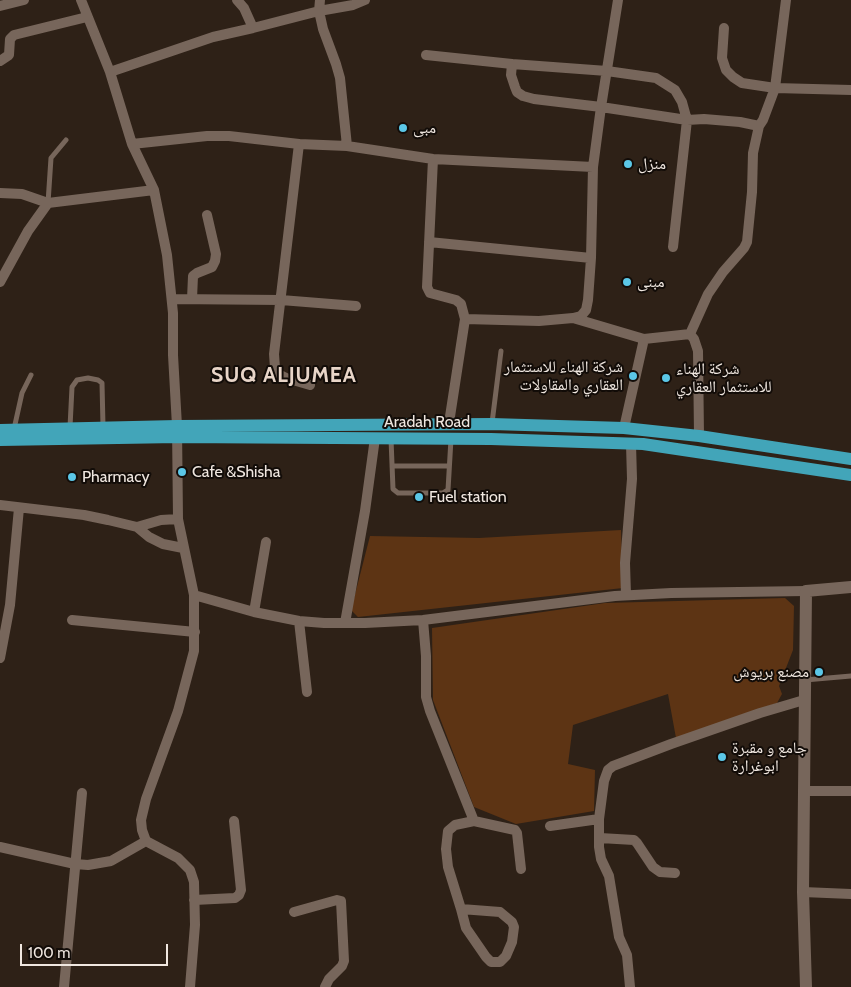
<!DOCTYPE html>
<meta charset="utf-8">
<style>
body{margin:0}
#map{position:relative;width:851px;height:987px;overflow:hidden;background:#2e2117;font-family:Cabin,sans-serif}
canvas{display:block}
.scale{position:absolute;left:20px;top:944px;width:148px;height:22px;box-sizing:border-box;border:2px solid #f0e7e0;border-top:0;padding-left:6px;font-size:15px;line-height:18px;white-space:nowrap;color:#f0e7e0;-webkit-text-stroke:4px #120c08;paint-order:stroke}
</style>
<div id="map">
<canvas width="851" height="987"></canvas>
<div class="scale">100 m</div>
</div>
<script>
const c = document.querySelector('canvas').getContext('2d');
c.lineJoin = 'round';
function fillPath(path, color) { c.fillStyle = color; c.fill(path, 'evenodd'); }
const shape = rows => new Path2D(rows.map(r => 'M' + r).join(''));
function stroke(path, color, width, dash) { c.strokeStyle = color; c.lineWidth = width; c.lineCap = dash ? 'butt' : 'round'; c.setLineDash(dash || []); c.stroke(path); }
function drawText(font, color, halo, rows, align = 'center') {
  c.font = font + ' Cabin,"Noto Naskh Arabic",sans-serif'; c.lineWidth = 4; c.setLineDash([]); c.textBaseline = 'middle'; c.strokeStyle = halo; c.fillStyle = color; for (const [text, x, y, turn = 0] of rows) {
    c.save(); c.translate(x, y); c.rotate((+turn || 0) * Math.PI / 180); c.textAlign = isNaN(turn) ? turn : align; if (halo) c.strokeText(text, 0, 0); c.fillText(text, 0, 0); c.restore();
  }
}
const green = shape([
 [621,530,623,588,358,617,351,610,370,536,479,538],
 [785,598,794,606,793,650,779,686,782,694,777,703,676,738,668,694,573,725,568,764,595,770,594,811,516,824,474,807,433,700,432,628,605,603]
]);
const lane = shape([
 [48,203,51,158,66,140],
 [492,423,501,351],
 [70,427,72,387,77,380,88,378,98,380,102,383,103,426],
 [14,429,22,393,31,375],
 [391,439,393,489,398,493,443,493,448,490,451,439],
 [392,466,449,466],
 [805,680,851,676]
]);
const street = shape([
 [81,0,110,72,132,144,154,190,167,255,173,313,173,355,177,426,178,519,194,595,194,651,178,711,146,799,141,820,142,830,146,841,178,858,190,870,194,882,195,925,190,987],
 [237,0,244,8,253,28],
 [320,0,319,11,323,29,336,64,340,78,347,146],
 [618,0,601,107,687,120,704,119,740,122,759,126,763,120,775,88,851,90],
 [0,6,24,0],
 [724,28,722,58,726,70,733,77,742,83,775,88,786,0],
 [426,55,512,64,511,75,515,87,517,92,523,96,534,99,601,107,593,167,591,258,588,300,586,310,581,316,573,318,539,321,465,319],
 [0,61,9,55,10,39,14,35,87,17],
 [512,64,607,71,656,78,675,90,682,102,687,120,673,247],
 [110,72,213,37,253,28,319,11,353,5,365,0],
 [132,144,207,136,229,136,299,144,347,146,433,159,593,167],
 [299,144,274,354,275,368,280,375,286,378,310,385],
 [433,159,427,287,430,293,456,300,461,304,465,319,449,423],
 [0,193,22,194,48,203],
 [429,242,591,258],
 [0,282,28,231,48,203,154,190],
 [172,299,281,300,356,306],
 [192,299,193,276,197,273,212,267,215,261,216,254,207,215],
 [573,318,644,339],
 [690,334,694,339,698,351,699,436],
 [624,428,644,339,690,334,708,294,723,272,744,248,747,242,752,192,753,153,759,126],
 [0,505,84,515,108,520,137,527,149,537,163,544,183,548],
 [137,527,161,520,178,519],
 [194,595,254,612,299,621,324,623,365,623,423,620,615,596,671,593,806,591],
 [626,595,625,563,632,479,631,444],
 [254,612,266,542],
 [72,620,195,632],
 [423,620,426,656,426,697,430,711,474,821],
 [299,621,307,692],
 [345,623,365,511,375,438],
 [0,658,10,605,19,508],
 [803,791,851,791],
 [550,826,599,819],
 [600,838,634,840,637,843,653,867,660,872,675,873],
 [0,847,75,864,88,865,111,861,146,841],
 [803,892,851,894],
 [194,900,235,898,239,895,241,890,234,821],
 [461,909,500,912,512,922,514,927,512,942,506,956,500,962,491,962,486,957,466,928,461,909,448,867,446,849,448,831,455,825,474,821,515,830,517,833,521,869],
 [294,912,337,900,341,901,344,961,342,966,329,979,325,987],
 [64,987,82,793],
 [630,987,627,955,619,937,609,876,601,859,599,847,599,819,604,781,608,770,613,766,671,744,760,713,804,700]
]);
const secondary = shape([
 [806,987,803,892,806,591,851,587]
]);
const primary = shape([
 [0,430,177,426,492,424,624,428,699,436,851,459],
 [0,440,177,437,491,439,643,444,851,475]
]);
const markers = [
 [403,128,5,"#5bc7e7"],
 [628,164,5,"#5bc7e7"],
 [627,282,5,"#5bc7e7"],
 [633,376,5,"#5bc7e7"],
 [666,378,5,"#5bc7e7"],
 [182,472,5,"#5bc7e7"],
 [72,477,5,"#5bc7e7"],
 [419,497,5,"#5bc7e7"],
 [819,672,5,"#5bc7e7"],
 [722,757,5,"#5bc7e7"]
];
const poiNames = [
 ["مبى",413,128],
 ["منزل",638,164],
 ["مبنى",637,282],
 ["شركة الهناء للاستثمار",623,367,"right"],
 ["العقاري والمقاولات",623,385,"right"],
 ["شركة الهناء",676,369],
 ["للاستثمار العقاري",676,387],
 ["Cafe &Shisha",192,472],
 ["Pharmacy",82,477],
 ["Fuel station",429,497],
 ["مصنع بريوش",809,672,"right"],
 ["جامع و مقبرة",732,748],
 ["ابوغرارة",732,766]
];
const streetNames = [
 ["Aradah Road",427,422]
];
const districtNames = [
 ["SUQ ALJUMEA",284,376]
];
fillPath(green, '#5d3414');
stroke(lane, '#77665b', 5);
stroke(street, '#77665b', 10);
stroke(secondary, '#77665b', 12);
stroke(primary, '#42a5b9', 12);
for (const [x, y, r, color] of markers) { const dot = new Path2D(); dot.arc(x, y, r, 0, 2 * Math.PI); c.fillStyle = color; c.fill(dot); stroke(dot, '#120c08', 2); }
drawText('16px', '#f0e7e0', '#120c08', poiNames, 'left');
drawText('16px', '#f0e7e0', '#120c08', streetNames);
c.letterSpacing = '1px';
drawText('bold 21px', '#e8d5c8', '#120c08', districtNames);
c.letterSpacing = '0px';
</script>
